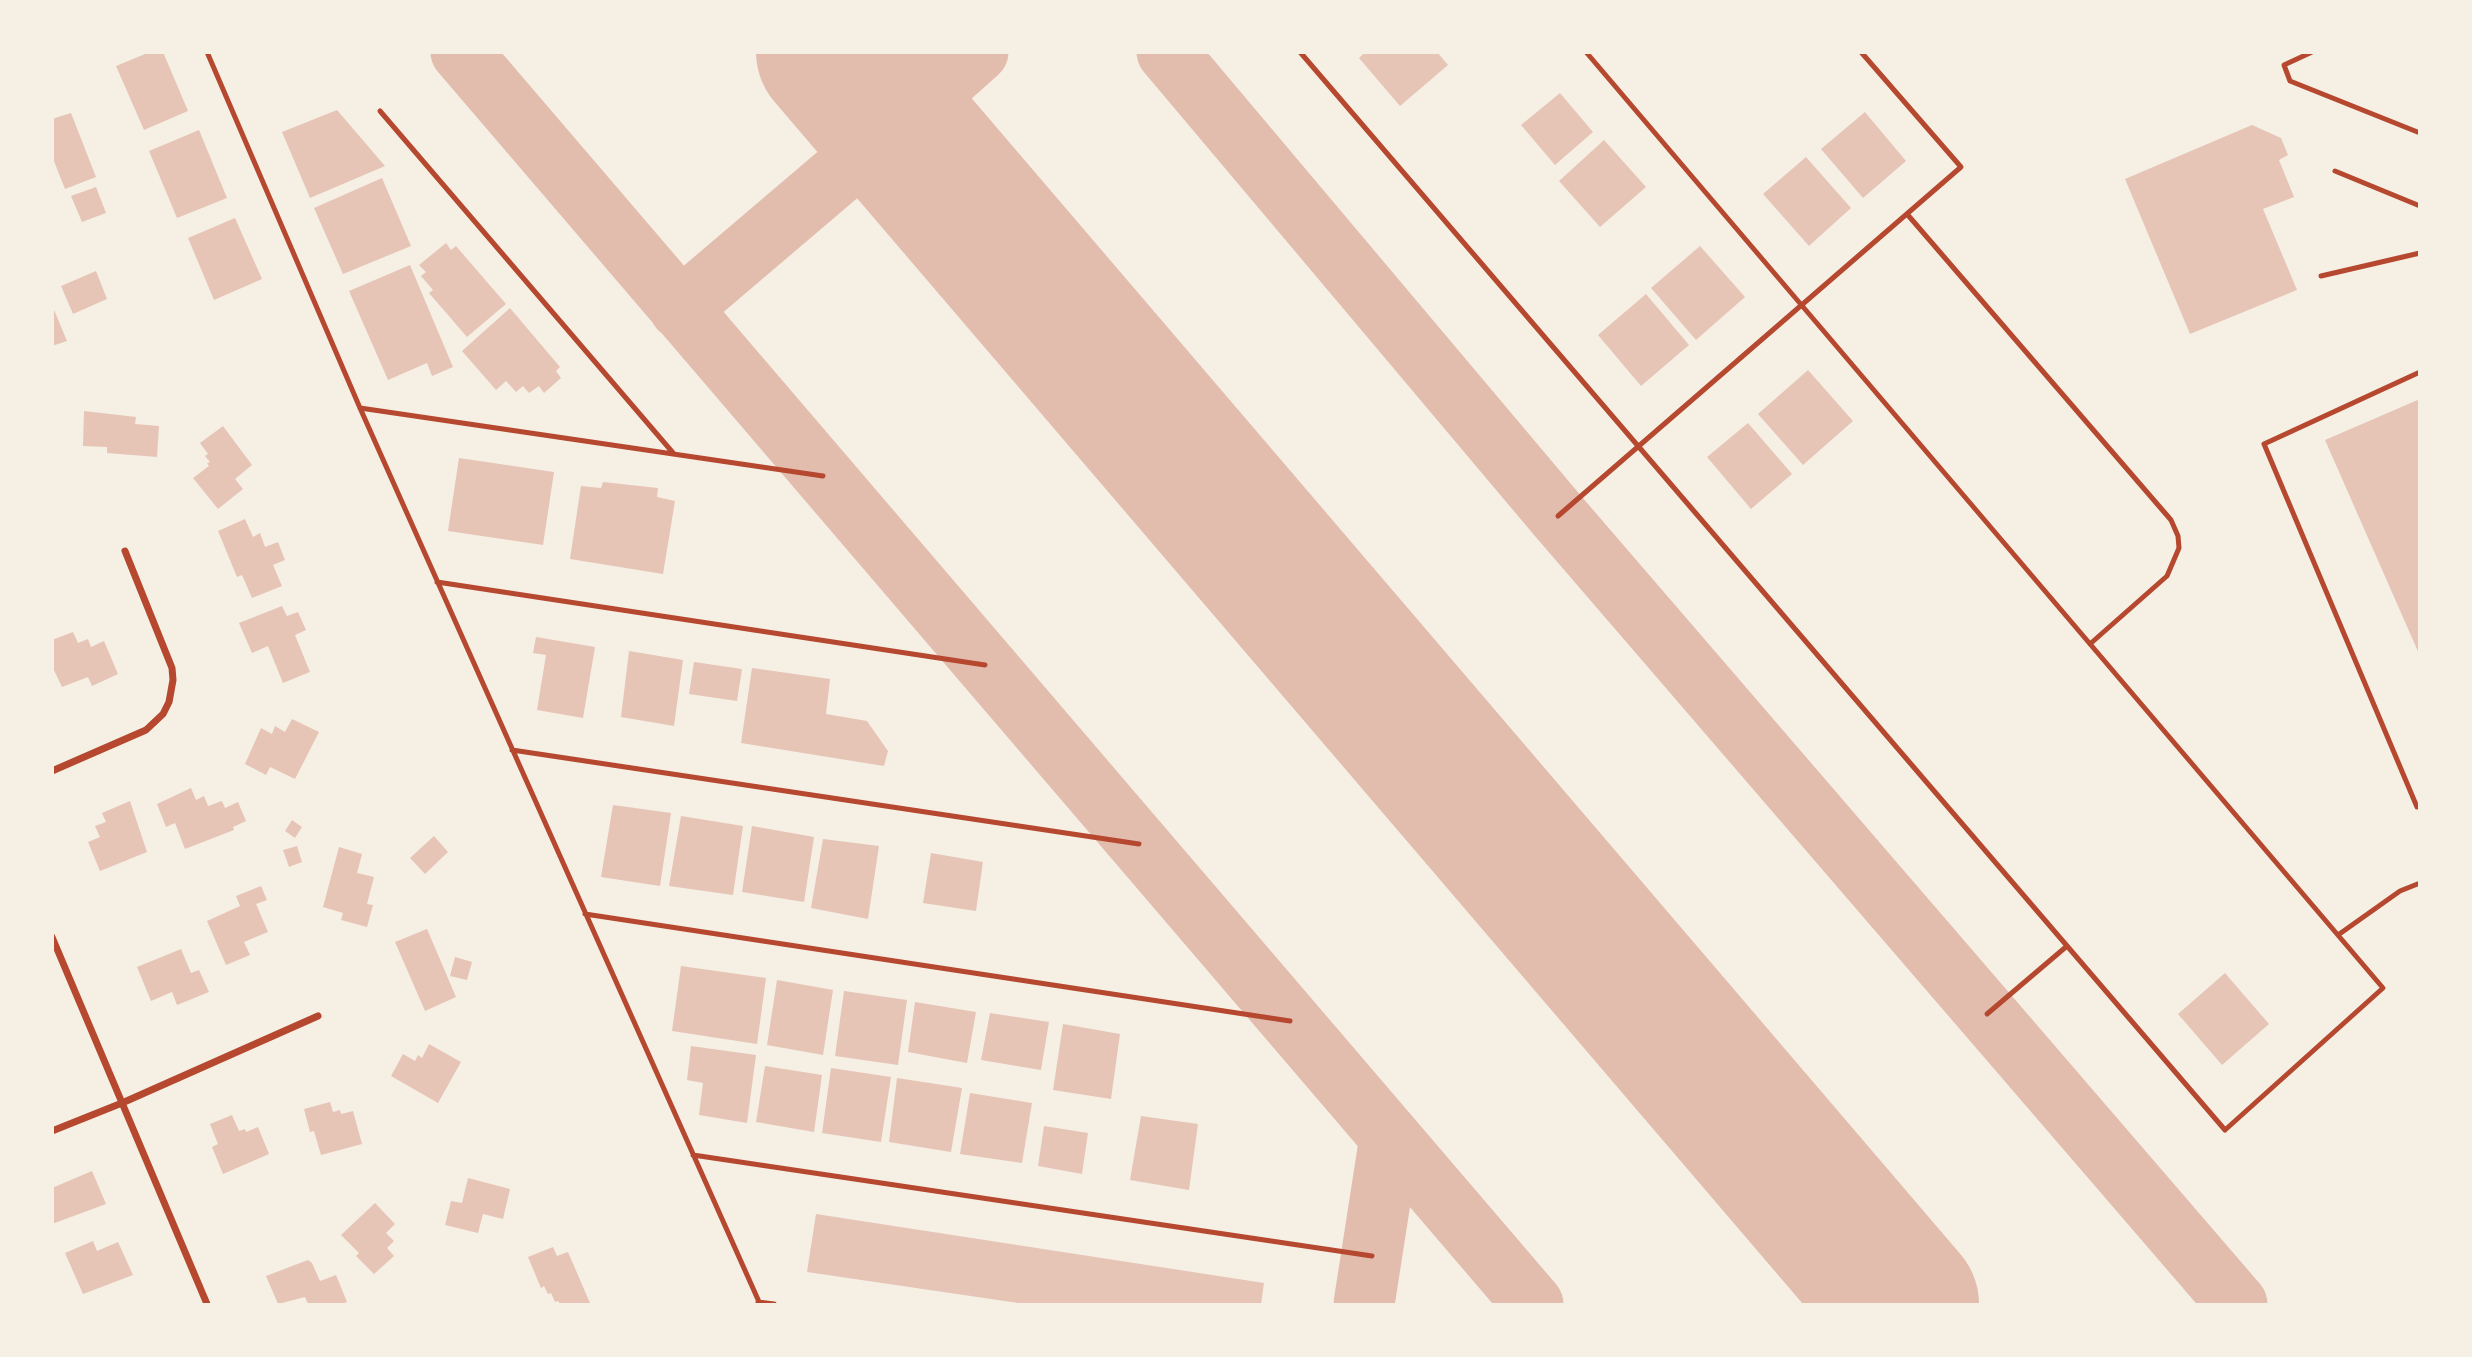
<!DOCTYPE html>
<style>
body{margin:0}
#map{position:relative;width:2472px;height:1357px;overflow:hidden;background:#f6efe4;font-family:"Noto Sans",sans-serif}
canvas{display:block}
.frame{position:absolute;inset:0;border:54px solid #f6efe4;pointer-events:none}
</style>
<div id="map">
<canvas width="2472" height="1357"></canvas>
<div class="frame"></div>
</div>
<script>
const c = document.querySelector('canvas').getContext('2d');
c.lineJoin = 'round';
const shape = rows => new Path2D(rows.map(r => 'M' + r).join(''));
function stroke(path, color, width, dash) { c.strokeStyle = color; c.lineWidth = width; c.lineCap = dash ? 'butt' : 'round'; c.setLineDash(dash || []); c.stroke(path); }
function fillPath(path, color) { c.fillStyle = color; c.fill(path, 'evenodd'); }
const taxiway = shape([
 [461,52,1533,1304],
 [1167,52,1558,516,2237,1304],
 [680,309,895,126,978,52],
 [1364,1304,1390,1137]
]);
const runway = shape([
 [832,52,1903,1304]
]);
const building = shape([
 [150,52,163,52,188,111,144,130,116,66],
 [1365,52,1437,52,1448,65,1400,106,1359,58],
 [1560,93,1593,132,1555,165,1521,125],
 [337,110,385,166,310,198,282,132],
 [1865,112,1906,161,1863,198,1821,149],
 [71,113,96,177,65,189,52,156,52,119],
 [2252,125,2281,138,2288,155,2279,160,2294,197,2263,209,2297,290,2190,334,2125,179],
 [199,130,227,198,177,218,149,151],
 [1604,140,1646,187,1600,227,1559,181],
 [1806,157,1851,208,1809,246,1763,194],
 [382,178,411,246,343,274,314,208],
 [96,187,106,213,82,222,71,196],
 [235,218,262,279,214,300,188,238],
 [446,243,451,250,456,246,506,304,467,337,429,293,433,290,421,276,426,272,419,265],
 [1700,246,1745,297,1696,340,1651,288],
 [410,265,453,367,432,376,427,363,388,380,349,291],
 [96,271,107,299,73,314,61,286],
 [1646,294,1689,345,1641,386,1598,335],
 [52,305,67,341,52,346],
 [510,308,560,367,556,371,561,378,544,393,539,386,529,393,523,386,516,392,506,381,496,390,462,351],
 [1808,370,1853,421,1803,465,1758,414],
 [2420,399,2420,656,2325,440],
 [84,411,136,417,135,424,159,426,157,457,107,453,107,447,83,446],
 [1748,423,1792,474,1751,509,1707,457],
 [223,426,252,465,235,479,243,489,218,509,193,478,209,466,207,463,210,462,205,456,208,454,200,443],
 [459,458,554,472,543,545,448,531],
 [603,482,658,488,657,497,675,501,663,574,570,559,581,486,601,488],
 [245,519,253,537,260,533,265,547,278,542,285,560,273,565,282,586,252,598,242,575,237,577,218,531],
 [282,606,287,616,298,612,306,630,295,635,310,672,283,683,268,646,252,653,239,623],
 [73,632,78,643,88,639,91,647,104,641,118,674,92,686,88,677,62,687,52,666,52,640],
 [536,637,595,647,583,718,537,710,546,655,533,653],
 [629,651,683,660,674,726,621,717],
 [694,662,742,669,737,701,689,694],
 [752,668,830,679,826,714,867,721,888,751,884,766,741,743],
 [292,719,319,732,295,779,270,767,266,775,245,764,261,728,272,734,275,726,285,732],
 [191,788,196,800,204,796,208,806,222,801,225,808,238,802,246,821,233,827,234,830,185,849,175,823,166,827,157,804],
 [130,801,147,852,100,871,88,842,100,837,95,826,106,822,102,813],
 [613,805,671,813,660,886,601,877],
 [681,816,743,826,733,895,669,886],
 [292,820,302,827,295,838,285,831],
 [752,826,814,837,804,902,742,892],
 [434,836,448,852,425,874,410,858],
 [823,839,879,846,868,919,811,908],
 [297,846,302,862,289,867,283,850],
 [339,847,362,854,357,873,374,877,367,904,373,905,367,927,341,920,343,913,323,907],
 [931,853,983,862,976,911,923,903],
 [261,886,267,900,256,904,268,932,244,942,250,955,226,965,207,921,240,906,236,896],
 [427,929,456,997,425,1011,395,942],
 [181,949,191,973,199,970,209,992,177,1005,172,992,151,1001,137,967],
 [455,957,472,962,467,980,450,976],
 [681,966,766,978,757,1044,672,1031],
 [2225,973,2269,1024,2222,1065,2178,1014],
 [777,980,833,990,823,1055,767,1045],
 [844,991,907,1000,898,1065,835,1056],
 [915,1002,976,1012,967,1063,908,1052],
 [990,1013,1049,1022,1041,1070,981,1060],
 [1063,1024,1120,1034,1111,1099,1053,1090],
 [429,1044,461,1062,438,1103,391,1076,403,1054,415,1061,418,1055,422,1058],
 [691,1046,756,1055,747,1123,699,1115,703,1083,687,1080],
 [765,1066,822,1075,814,1132,756,1122],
 [831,1068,891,1077,881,1142,822,1133],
 [897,1078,962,1088,951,1152,889,1142],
 [970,1093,1032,1103,1022,1163,960,1154],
 [330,1102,333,1112,340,1110,341,1114,353,1111,362,1144,321,1155,314,1131,310,1132,304,1109],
 [232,1115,239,1131,245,1129,246,1132,258,1127,269,1154,223,1174,212,1147,218,1144,210,1124],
 [1141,1116,1198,1124,1189,1190,1130,1180],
 [1044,1126,1088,1133,1082,1174,1038,1166],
 [92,1171,106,1204,52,1224,52,1188],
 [468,1178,510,1189,503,1219,483,1214,478,1233,445,1225,451,1201,462,1203],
 [375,1203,395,1224,386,1233,394,1241,387,1248,394,1256,374,1274,356,1256,359,1253,341,1235],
 [816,1214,1264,1283,1261,1304,1025,1304,807,1272],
 [93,1241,97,1251,118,1242,133,1275,83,1294,65,1253],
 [553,1247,557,1256,568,1252,590,1303,560,1304,558,1301,555,1302,551,1293,548,1294,544,1286,541,1288,528,1257],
 [308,1260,312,1263,320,1281,336,1275,347,1302,342,1304,308,1304,305,1297,278,1304,266,1276]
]);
const service = shape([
 [207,52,360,408,760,1304],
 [1300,52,2225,1130,2383,988,1586,52],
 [2312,52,2284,65,2290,81,2420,133],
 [380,111,674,454],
 [2335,171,2420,206],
 [1907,214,2171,520,2178,536,2179,548,2167,576,2090,644],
 [2321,276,2420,253],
 [2420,372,2264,444,2417,807,2420,806],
 [360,408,823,476],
 [1558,516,1961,167,1861,52],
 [437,582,985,665],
 [512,750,1139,844],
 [585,914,1290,1021],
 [2338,935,2400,891,2420,883],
 [1987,1014,2067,946],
 [693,1155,1372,1256],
 [758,1302,774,1304]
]);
const minor = shape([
 [52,771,146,730,163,714,169,702,173,680,172,668,125,551],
 [52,937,207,1304],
 [52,1131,122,1103,318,1016]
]);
stroke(taxiway, '#e2bdae', 61);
stroke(runway, '#e2bdae', 152);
fillPath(building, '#e6c5b7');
stroke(service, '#b5482f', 5);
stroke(minor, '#b5482f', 7);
</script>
